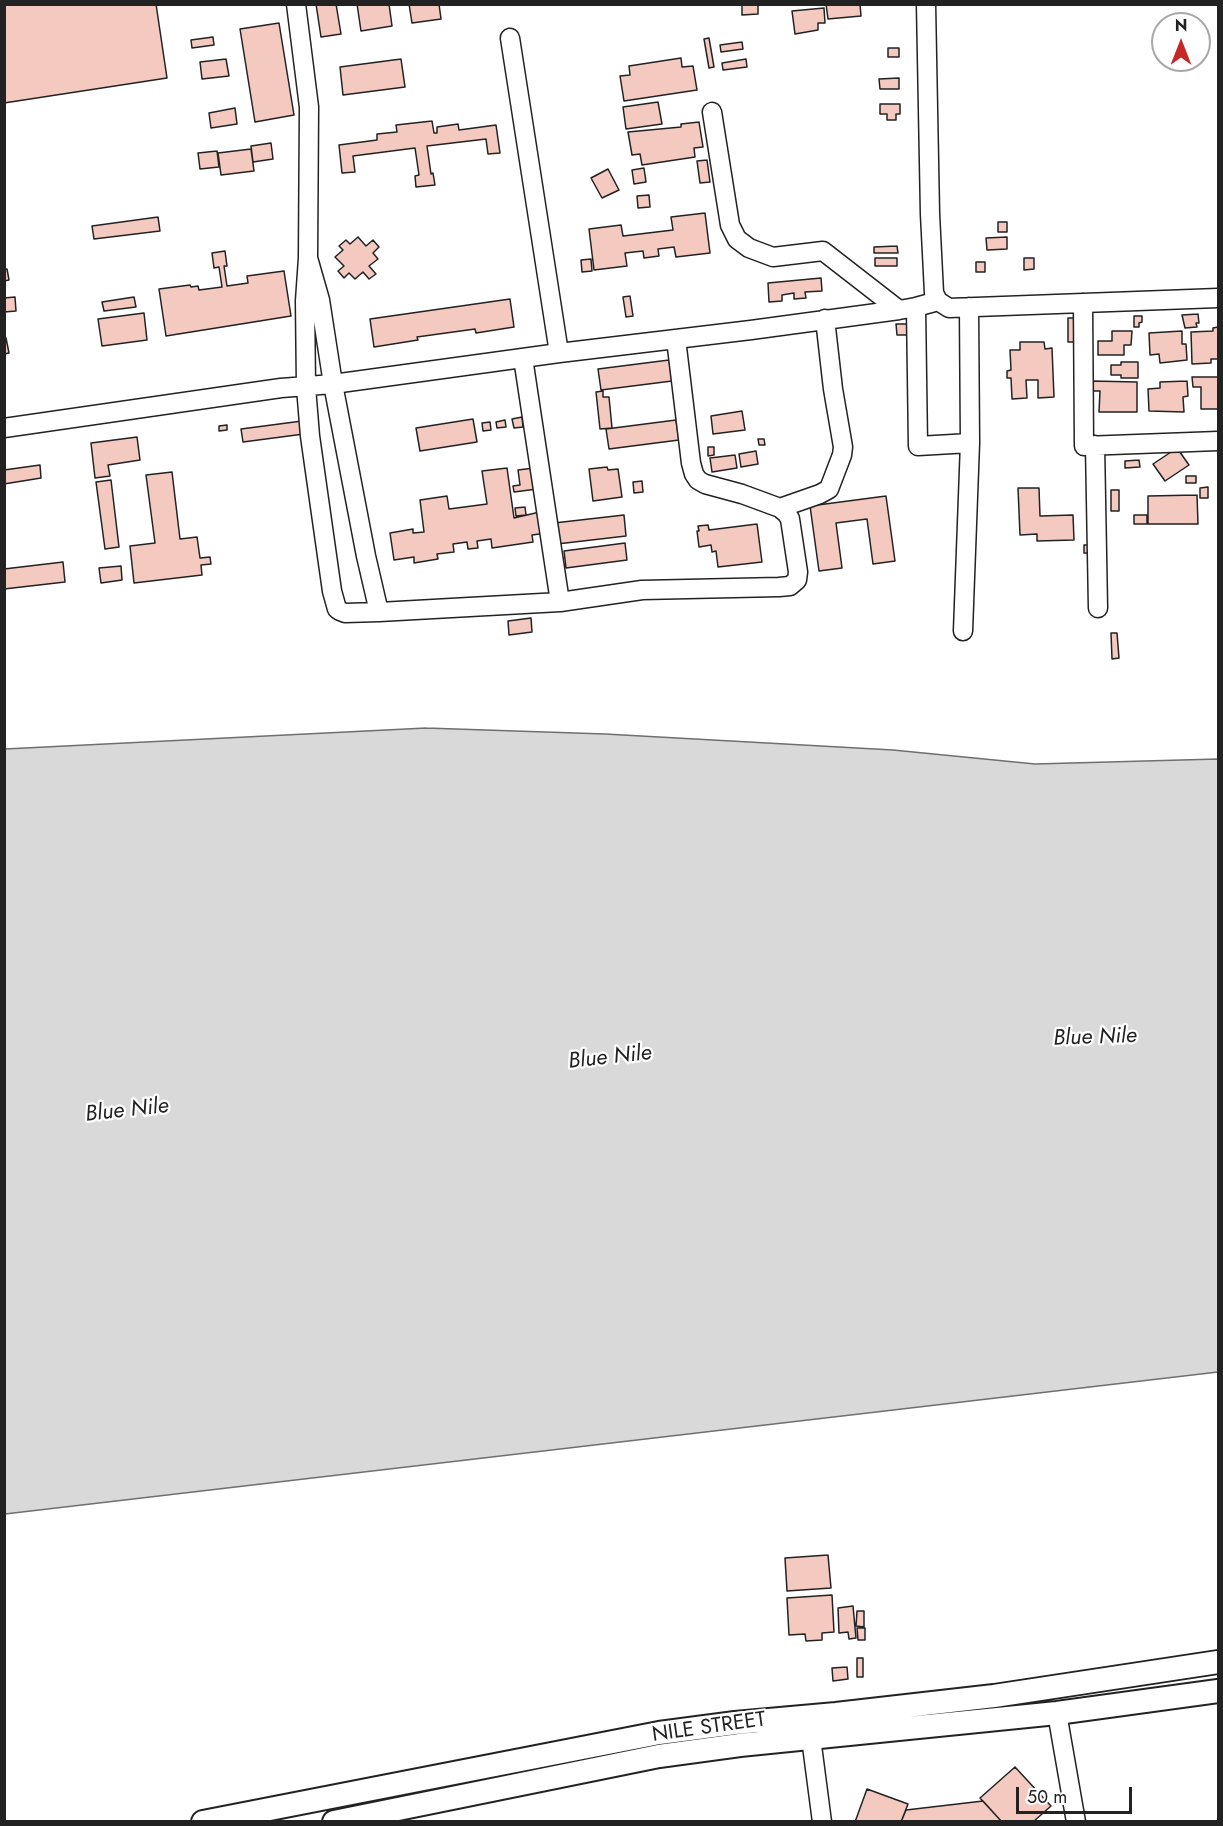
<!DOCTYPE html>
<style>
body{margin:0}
#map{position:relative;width:1223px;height:1826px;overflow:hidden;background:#fff;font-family:Jost,sans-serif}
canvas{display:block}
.frame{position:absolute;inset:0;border:6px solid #222;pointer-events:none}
.north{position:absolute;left:1151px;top:12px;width:60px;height:60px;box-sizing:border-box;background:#fff;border:2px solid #a7a7a7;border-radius:50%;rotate:0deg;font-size:16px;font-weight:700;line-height:24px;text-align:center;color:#222}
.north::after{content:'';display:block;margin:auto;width:21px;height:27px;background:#c62828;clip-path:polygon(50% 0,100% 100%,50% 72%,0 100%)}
.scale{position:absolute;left:1016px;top:1787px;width:116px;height:27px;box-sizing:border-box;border:3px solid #222;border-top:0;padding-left:8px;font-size:18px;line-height:21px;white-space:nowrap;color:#222;-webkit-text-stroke:4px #fff;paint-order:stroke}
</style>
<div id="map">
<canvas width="1223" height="1826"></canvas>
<div class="frame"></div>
<div class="north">N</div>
<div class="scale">50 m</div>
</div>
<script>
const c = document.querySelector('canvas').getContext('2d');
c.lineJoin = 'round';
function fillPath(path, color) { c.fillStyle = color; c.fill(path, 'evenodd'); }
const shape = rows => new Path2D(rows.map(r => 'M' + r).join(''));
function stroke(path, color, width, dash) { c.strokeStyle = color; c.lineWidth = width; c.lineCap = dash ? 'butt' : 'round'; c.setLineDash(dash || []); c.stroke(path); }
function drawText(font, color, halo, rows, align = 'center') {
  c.font = font + ' Jost,sans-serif'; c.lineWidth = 4.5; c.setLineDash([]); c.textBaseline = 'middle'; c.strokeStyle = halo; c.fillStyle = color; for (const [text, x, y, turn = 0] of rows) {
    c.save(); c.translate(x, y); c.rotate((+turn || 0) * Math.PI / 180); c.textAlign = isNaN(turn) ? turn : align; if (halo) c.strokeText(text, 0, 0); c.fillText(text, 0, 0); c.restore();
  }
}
const water = shape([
 [426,728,605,734,893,750,1035,764,1218,759,1218,1372,5,1514,5,749,426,728]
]);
const building = shape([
 [4,4,156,4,167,78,4,103,4,4],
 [316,4,336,4,341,34,321,37,316,4],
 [357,4,389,4,392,26,361,31,357,4],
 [409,4,439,4,441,19,412,23,409,4],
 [742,4,758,4,758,14,742,15,742,4],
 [826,4,860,4,861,16,828,19,826,4],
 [824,8,825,23,818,23,818,30,795,34,792,11,824,8],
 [279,23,294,115,255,122,240,29,279,23],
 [213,37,214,45,192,48,191,40,213,37],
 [709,38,714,67,709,68,704,39,709,38],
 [742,42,743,49,721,52,720,45,742,42],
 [888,48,899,48,899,57,888,57,888,48],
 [681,58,682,67,693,66,697,90,624,101,620,76,630,75,629,66,681,58],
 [226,59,229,76,202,79,200,62,226,59],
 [401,59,405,87,343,95,340,67,401,59],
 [746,59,747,67,723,70,722,63,746,59],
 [899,78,899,89,880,89,879,79,899,78],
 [658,102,662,124,626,129,623,107,658,102],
 [880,104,900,104,900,114,896,114,896,120,887,120,887,114,880,114,880,104],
 [235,108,237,124,211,128,209,113,235,108],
 [432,121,434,133,437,133,437,127,458,124,459,130,496,125,500,153,488,154,486,139,427,146,431,174,433,173,435,185,416,187,415,176,419,175,415,148,353,156,355,172,342,173,339,145,377,140,377,134,397,132,396,125,432,121],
 [699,122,703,147,694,148,695,157,642,165,640,154,632,155,628,132,681,127,681,124,699,122],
 [271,143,273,159,253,162,251,146,271,143],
 [251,149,254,171,221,175,218,153,251,149],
 [217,151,219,167,200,169,198,153,217,151],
 [707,160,710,182,700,183,697,161,707,160],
 [644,168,646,182,634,184,632,170,644,168],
 [608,169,619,190,602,198,591,178,608,169],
 [649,195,650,207,638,208,637,196,649,195],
 [705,213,710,253,676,257,674,247,658,249,659,256,644,258,643,251,625,253,627,266,594,270,589,229,621,225,623,236,673,230,671,217,705,213],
 [158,217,160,231,94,239,92,226,158,217],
 [998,222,1007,222,1007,232,998,232,998,222],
 [358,237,366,246,373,240,379,247,373,253,378,259,369,266,376,274,369,279,363,272,355,279,349,273,344,278,338,271,344,266,335,257,343,250,339,246,346,240,350,244,358,237],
 [1007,237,1007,249,987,250,986,238,1007,237],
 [897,246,898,253,874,253,874,247,897,246],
 [225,251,227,266,224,266,227,286,248,283,247,276,284,271,291,316,166,336,159,289,190,285,191,287,198,286,199,290,222,287,219,267,214,268,212,253,225,251],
 [875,258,897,258,897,266,875,266,875,258],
 [1024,258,1034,258,1034,269,1024,270,1024,258],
 [591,259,592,271,582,272,581,260,591,259],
 [976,262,985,262,985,272,976,272,976,262],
 [4,269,7,269,9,280,4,281,4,269],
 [821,278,822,291,805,292,806,298,794,299,794,293,782,295,782,301,769,302,768,283,821,278],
 [630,296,633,316,626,317,623,297,630,296],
 [15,297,16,311,4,312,4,298,15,297],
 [134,297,136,307,104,311,102,302,134,297],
 [510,299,514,327,476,333,475,329,417,337,418,340,374,347,370,319,510,299],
 [144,313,147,340,102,346,98,319,144,313],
 [1198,314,1199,323,1196,323,1197,327,1185,328,1182,315,1198,314],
 [1134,316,1142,316,1142,322,1139,323,1139,327,1134,327,1134,316],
 [1068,318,1080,318,1080,342,1068,342,1068,318],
 [896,324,908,324,908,335,897,335,896,324],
 [1218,327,1218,359,1211,359,1211,363,1192,364,1191,332,1213,331,1213,328,1218,327],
 [1112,331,1132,331,1131,345,1124,345,1124,355,1098,355,1098,341,1112,341,1112,331],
 [1182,331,1182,344,1186,344,1187,360,1160,363,1159,354,1150,355,1149,333,1182,331],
 [4,338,6,338,9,353,4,354,4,338],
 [1020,342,1044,342,1045,349,1052,348,1054,397,1038,398,1038,380,1026,380,1027,398,1012,399,1011,378,1007,378,1007,371,1011,370,1010,350,1020,350,1020,342],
 [669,360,672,381,601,390,598,369,669,360],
 [1121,362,1138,362,1138,378,1121,378,1121,375,1111,375,1111,365,1121,365,1121,362],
 [1192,377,1218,377,1218,409,1201,409,1201,387,1193,387,1192,377],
 [1092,381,1137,382,1137,412,1099,412,1100,391,1092,391,1092,381],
 [1187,381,1188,396,1183,397,1184,412,1149,411,1148,389,1160,388,1160,382,1187,381],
 [603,391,603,397,609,397,612,428,600,429,596,392,603,391],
 [742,411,745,430,713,434,711,416,742,411],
 [522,417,523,427,514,428,512,419,522,417],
 [473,419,477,442,420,451,416,428,473,419],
 [505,420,506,427,497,428,496,422,505,420],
 [676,420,679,440,609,449,606,429,676,420],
 [302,421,304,434,243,442,241,429,302,421],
 [490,422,491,430,483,431,482,423,490,422],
 [227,425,227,430,219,431,219,426,227,425],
 [137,437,140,460,108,465,110,476,95,478,91,443,137,437],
 [758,439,764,439,765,445,759,445,758,439],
 [708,447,714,447,714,455,708,456,708,447],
 [1177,448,1189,465,1165,481,1153,464,1177,448],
 [756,451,758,464,741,467,739,454,756,451],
 [735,455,737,468,712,472,710,458,735,455],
 [1139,460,1140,467,1125,468,1125,461,1139,460],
 [40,465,41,478,4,484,4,470,40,465],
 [607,467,608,470,618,469,622,497,593,501,589,469,607,467],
 [507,468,514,518,544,511,547,533,532,535,533,542,492,548,491,539,477,541,478,548,468,549,467,542,453,544,454,552,437,554,438,559,414,563,414,557,394,560,390,533,413,529,413,533,424,532,420,500,447,496,449,509,487,504,482,471,507,468],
 [534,468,537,489,514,492,513,486,520,485,518,470,534,468],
 [172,472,180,539,197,537,200,558,210,557,211,564,201,565,202,575,134,583,130,546,155,543,146,475,172,472],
 [1186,476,1196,476,1196,483,1186,483,1186,476],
 [111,480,119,547,105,549,96,482,111,480],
 [642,481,643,492,634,493,633,482,642,481],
 [1208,487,1208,498,1200,498,1200,488,1208,487],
 [1018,488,1039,488,1040,516,1073,515,1074,540,1037,541,1037,534,1020,535,1018,488],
 [1111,490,1119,490,1119,511,1111,511,1111,490],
 [1197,495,1198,524,1148,524,1148,496,1197,495],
 [886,496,895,561,873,564,867,519,836,523,842,568,819,571,810,506,886,496],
 [525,507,526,515,516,516,515,508,525,507],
 [624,515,626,536,557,544,554,523,624,515],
 [1134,515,1147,515,1147,524,1134,524,1134,515],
 [757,524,762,562,718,567,716,551,712,552,711,545,699,547,697,531,699,531,698,526,708,525,709,530,757,524],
 [625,543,627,560,566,568,564,551,625,543],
 [1084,545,1094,545,1094,553,1084,553,1084,545],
 [63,562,65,582,4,589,4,569,63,562],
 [121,566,122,580,101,583,99,568,121,566],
 [531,618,532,632,509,635,508,621,531,618],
 [1111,633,1117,633,1119,658,1112,659,1111,633],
 [828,1555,831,1588,787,1591,785,1558,828,1555],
 [832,1595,834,1632,822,1633,822,1640,806,1641,805,1634,789,1635,787,1598,832,1595],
 [853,1606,856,1638,849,1639,848,1632,839,1633,838,1608,853,1606],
 [857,1611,864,1611,864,1627,856,1626,857,1611],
 [857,1628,865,1628,865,1640,858,1640,857,1628],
 [857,1658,863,1658,863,1677,857,1677,857,1658],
 [847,1667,848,1679,833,1681,832,1668,847,1667],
 [1015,1767,1051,1806,1033,1822,1002,1822,980,1798,1015,1767],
 [867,1789,908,1804,901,1822,855,1822,867,1789],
 [983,1801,1002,1822,901,1822,906,1810,983,1801]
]);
const minor = shape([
 [296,4,309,107,308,258],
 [926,4,930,214,934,293,938,301,949,308,1218,298],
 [510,38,559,353],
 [712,112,730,225,737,239,749,248,773,257,823,251,899,310],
 [308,258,320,300,333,384,366,556,379,612,345,613,340,611,337,609,332,591,310,436,306,387,305,301,308,258],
 [1083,303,1084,446,1218,441],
 [916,307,918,446,970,443],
 [523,358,560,602],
 [4,428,281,388,333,384,559,353,751,330,899,310,916,307,938,301],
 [1095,445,1098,608],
 [780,508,820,494,829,489,842,455,843,447,833,389,825,319],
 [379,612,560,602,642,590,779,587,790,586,797,580,798,572,790,519,787,514,780,508,742,494,705,484,698,480,694,474,691,463,676,339],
 [963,631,970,443,969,307],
 [1057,1713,1076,1822],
 [811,1738,822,1822]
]);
const major = shape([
 [203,1822,659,1733,735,1723,836,1714,994,1696,1218,1662],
 [334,1822,659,1756,740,1745,1057,1713,1218,1691]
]);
const streetNames = [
 ["NILE STREET",709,1728,-8]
];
const waterNames = [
 ["Blue Nile",1095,1038,-2],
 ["Blue Nile",610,1058,-6],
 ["Blue Nile",127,1111,-6]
];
fillPath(water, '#d9d9d9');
stroke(water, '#6f6f6f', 1.5);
fillPath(building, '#f3c9c0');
stroke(building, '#222', 1.5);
stroke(minor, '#222', 21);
stroke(major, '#222', 26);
stroke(minor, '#fff', 18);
stroke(major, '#fff', 22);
drawText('21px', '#222', '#fff', streetNames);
drawText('italic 22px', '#222', '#fff', waterNames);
</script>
